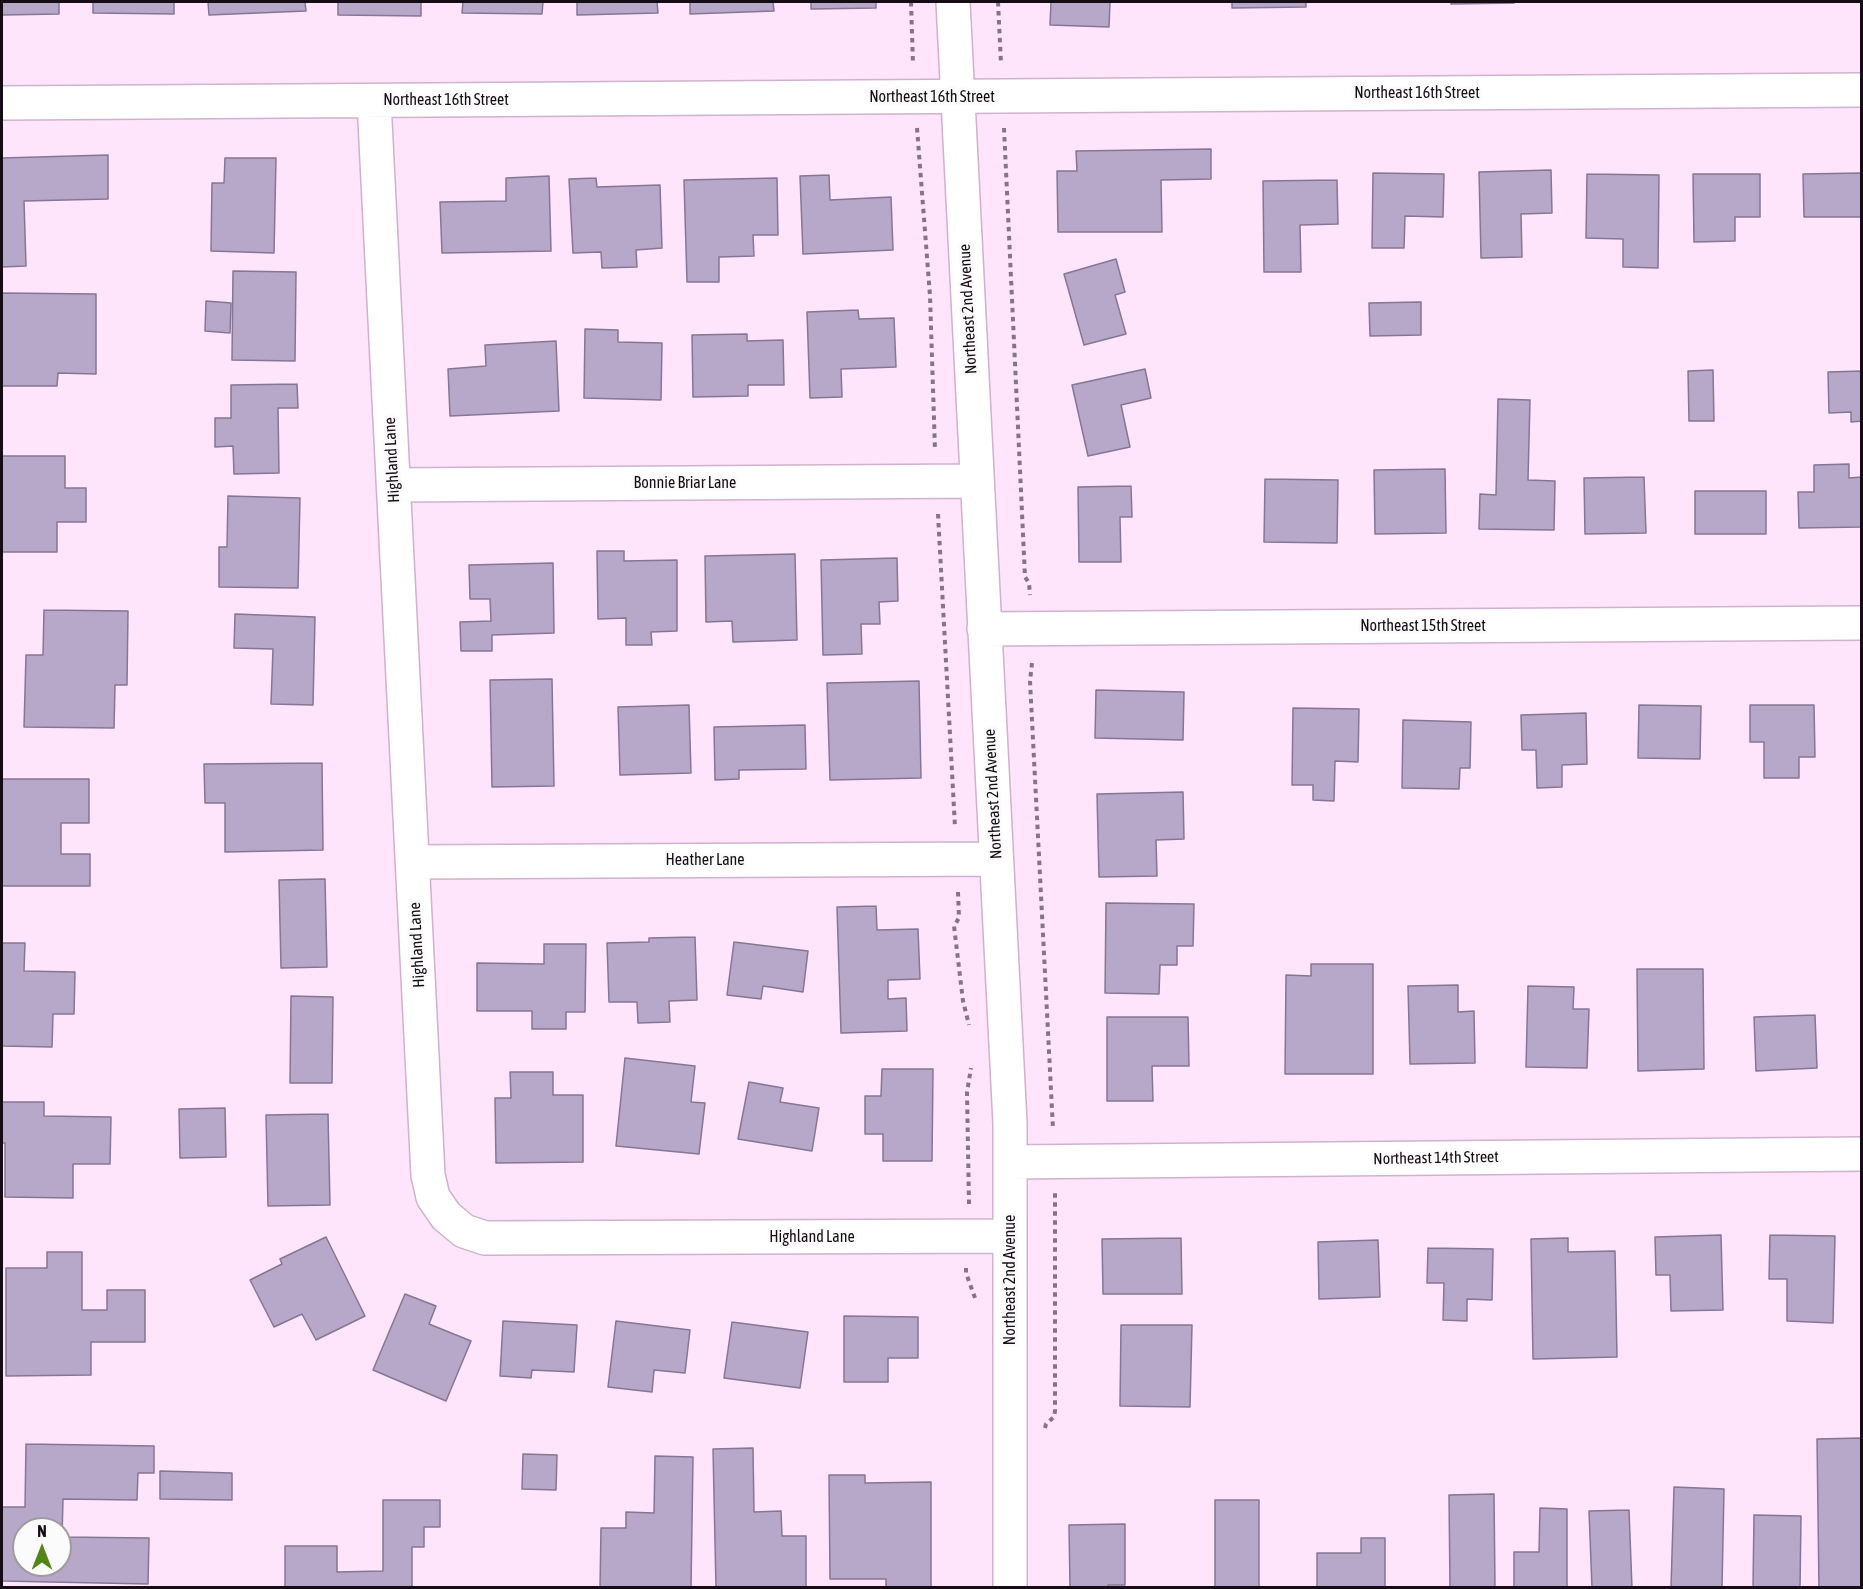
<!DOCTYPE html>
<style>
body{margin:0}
#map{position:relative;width:1863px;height:1589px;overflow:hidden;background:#fee5fb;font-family:"Asap Condensed",sans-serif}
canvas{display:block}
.frame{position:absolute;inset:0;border:3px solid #150c15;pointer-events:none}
.north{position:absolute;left:12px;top:1517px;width:60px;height:60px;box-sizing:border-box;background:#fbfbfb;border:2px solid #9f9b9f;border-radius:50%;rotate:0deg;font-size:16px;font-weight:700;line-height:24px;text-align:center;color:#150c15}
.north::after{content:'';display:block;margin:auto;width:21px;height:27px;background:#548518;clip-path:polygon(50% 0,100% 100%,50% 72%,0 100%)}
</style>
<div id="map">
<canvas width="1863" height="1589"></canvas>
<div class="frame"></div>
<div class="north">N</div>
</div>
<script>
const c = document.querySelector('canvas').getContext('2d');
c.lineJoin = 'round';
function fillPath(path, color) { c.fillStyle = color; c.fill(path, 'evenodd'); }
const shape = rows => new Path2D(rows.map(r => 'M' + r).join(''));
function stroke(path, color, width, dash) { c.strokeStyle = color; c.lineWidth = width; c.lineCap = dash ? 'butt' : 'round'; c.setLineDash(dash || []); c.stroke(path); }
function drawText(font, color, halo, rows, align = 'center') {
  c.font = font + ' "Asap Condensed",sans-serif'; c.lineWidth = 6; c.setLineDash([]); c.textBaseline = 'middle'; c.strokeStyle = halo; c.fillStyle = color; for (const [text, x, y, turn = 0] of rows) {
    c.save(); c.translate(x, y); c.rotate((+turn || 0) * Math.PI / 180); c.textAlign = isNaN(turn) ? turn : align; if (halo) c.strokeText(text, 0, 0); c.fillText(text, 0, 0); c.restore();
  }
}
const building = shape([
 [2,2,59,2,59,14,2,15,2,2],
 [93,2,174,2,174,14,93,13,93,2],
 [208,2,305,2,306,11,209,15,208,2],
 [338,2,421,2,421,16,338,15,338,2],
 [463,2,543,2,542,14,462,13,463,2],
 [577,2,657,2,658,13,577,15,577,2],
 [690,2,773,2,774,11,690,14,690,2],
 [811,2,876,2,876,8,811,9,811,2],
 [1051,2,1110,2,1109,27,1050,25,1051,2],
 [1232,2,1306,2,1306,7,1232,8,1232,2],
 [1451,2,1514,2,1514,3,1451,4,1451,2],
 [1211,149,1211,179,1161,180,1162,232,1058,232,1057,171,1077,171,1076,151,1211,149],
 [108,155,108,199,24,201,26,266,2,267,2,158,108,155],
 [225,158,276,158,274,253,211,251,212,183,224,183,225,158],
 [1551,170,1552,213,1521,214,1522,257,1481,258,1479,172,1551,170],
 [1373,173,1444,174,1443,217,1405,216,1404,248,1372,248,1373,173],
 [1862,173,1862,217,1804,217,1803,174,1862,173],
 [1587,174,1659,175,1658,268,1623,267,1623,239,1586,238,1587,174],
 [1693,174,1760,174,1760,217,1735,217,1735,241,1694,242,1693,174],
 [829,175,830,200,891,197,893,250,803,254,800,176,829,175],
 [549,176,551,251,442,253,440,202,506,201,506,178,549,176],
 [596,178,597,187,660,185,662,248,636,250,637,267,602,268,601,252,573,253,569,179,596,178],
 [777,178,778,235,753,235,754,256,719,257,719,282,687,282,684,180,777,178],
 [1337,180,1338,224,1300,225,1301,272,1264,272,1263,181,1337,180],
 [1116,259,1125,292,1115,295,1126,334,1084,345,1064,274,1116,259],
 [233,271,296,272,295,361,232,360,233,271],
 [2,293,96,294,96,374,58,373,57,386,2,386,2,293],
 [206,301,231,303,230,333,205,331,206,301],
 [1421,302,1421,335,1370,336,1369,303,1421,302],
 [858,310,859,319,894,318,896,367,841,369,842,397,810,398,807,312,858,310],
 [585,329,618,330,618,342,662,343,661,400,584,398,585,329],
 [747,334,747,341,783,340,784,385,748,385,748,396,693,397,692,335,747,334],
 [556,341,559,411,450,416,448,369,486,366,485,345,556,341],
 [1145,369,1151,398,1121,405,1130,447,1088,456,1072,385,1145,369],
 [1713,370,1714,421,1689,421,1688,371,1713,370],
 [1862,371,1862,421,1851,422,1851,412,1829,413,1828,372,1862,371],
 [297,384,298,408,278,408,279,473,234,474,233,446,215,447,215,418,231,418,231,385,297,384],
 [1498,399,1530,400,1528,480,1555,481,1554,530,1479,529,1480,494,1496,495,1498,399],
 [2,456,65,456,65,488,86,488,86,522,57,522,57,552,2,552,2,456],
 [1849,464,1849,478,1862,477,1862,527,1799,528,1798,492,1814,492,1814,465,1849,464],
 [1445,469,1446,533,1375,534,1374,470,1445,469],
 [1644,477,1646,533,1585,534,1584,478,1644,477],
 [1265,479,1338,480,1337,543,1264,542,1265,479],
 [1131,486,1132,517,1120,517,1121,562,1079,562,1078,487,1131,486],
 [1695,491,1766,491,1766,534,1695,534,1695,491],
 [228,496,300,498,298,588,219,587,219,547,227,547,228,496],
 [597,551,624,551,624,561,677,560,677,631,651,632,652,645,626,645,626,618,598,619,597,551],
 [795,554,797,640,733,642,732,621,706,622,705,556,795,554],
 [897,558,898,601,879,602,880,624,861,624,862,654,823,655,821,560,897,558],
 [553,563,554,633,492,635,492,651,461,651,460,622,491,621,490,599,470,599,469,565,553,563],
 [44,610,128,611,127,685,115,685,114,728,24,727,26,655,43,655,44,610],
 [235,614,315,617,313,705,271,704,273,649,234,648,235,614],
 [552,679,554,786,492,787,490,680,552,679],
 [919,681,921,778,830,780,827,683,919,681],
 [1096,690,1184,692,1183,740,1095,738,1096,690],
 [689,705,691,773,620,775,618,707,689,705],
 [1639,705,1701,706,1700,759,1638,758,1639,705],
 [1750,705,1814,705,1815,757,1799,757,1799,778,1764,778,1764,742,1750,742,1750,705],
 [1293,708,1359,709,1358,762,1335,761,1334,801,1313,800,1313,785,1292,785,1293,708],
 [1586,713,1587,764,1562,765,1562,787,1537,788,1536,750,1522,750,1521,715,1586,713],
 [1403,720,1471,722,1470,768,1460,768,1459,789,1402,788,1403,720],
 [805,725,806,769,739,770,739,779,715,780,714,727,805,725],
 [322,763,323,850,225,852,225,803,205,803,204,764,322,763],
 [2,779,89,779,89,823,61,823,61,854,90,854,90,886,2,886,2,779],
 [1183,792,1184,839,1156,840,1157,876,1099,877,1097,794,1183,792],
 [325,879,327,967,281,968,279,880,325,879],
 [1106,903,1194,904,1193,946,1177,946,1177,965,1160,965,1159,994,1105,993,1106,903],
 [876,906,877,930,918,929,920,979,888,980,888,999,906,998,907,1031,841,1033,837,907,876,906],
 [695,937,697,1000,669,1001,670,1022,638,1023,637,1002,609,1002,607,943,649,942,649,938,695,937],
 [734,942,808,951,803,992,763,986,761,999,727,995,734,942],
 [2,943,25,943,24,971,75,972,74,1014,53,1014,52,1047,2,1046,2,943],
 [544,944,586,944,585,1012,566,1012,566,1029,532,1029,532,1011,477,1011,477,963,544,964,544,944],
 [1311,964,1373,964,1373,1074,1285,1074,1286,975,1311,976,1311,964],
 [1637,969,1703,969,1704,1069,1638,1071,1637,969],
 [1458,985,1458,1012,1474,1011,1475,1063,1410,1064,1408,986,1458,985],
 [1528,986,1574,987,1573,1009,1589,1009,1587,1068,1526,1067,1528,986],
 [291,996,333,997,332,1083,290,1083,291,996],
 [1815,1015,1817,1068,1756,1071,1754,1017,1815,1015],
 [1107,1017,1188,1017,1189,1066,1152,1066,1153,1101,1107,1101,1107,1017],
 [625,1058,695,1066,691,1102,705,1103,699,1154,616,1146,625,1058],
 [882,1069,933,1069,932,1161,883,1161,883,1134,865,1134,865,1096,881,1096,882,1069],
 [510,1072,553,1072,553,1095,583,1095,583,1162,496,1163,495,1098,511,1098,510,1072],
 [749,1082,783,1088,780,1102,819,1108,812,1151,738,1139,749,1082],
 [2,1102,44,1102,44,1116,111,1117,110,1164,73,1164,73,1198,5,1197,5,1143,2,1143,2,1102],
 [225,1108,226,1157,180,1158,179,1109,225,1108],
 [328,1114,330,1205,268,1206,266,1115,328,1114],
 [1721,1235,1723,1310,1671,1311,1670,1275,1656,1275,1655,1237,1721,1235],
 [1770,1235,1835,1236,1833,1323,1787,1321,1787,1279,1769,1279,1770,1235],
 [326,1237,365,1316,316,1340,302,1314,274,1327,250,1280,282,1264,280,1259,326,1237],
 [1181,1238,1182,1294,1103,1294,1102,1239,1181,1238],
 [1568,1238,1568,1252,1615,1251,1617,1357,1533,1359,1531,1239,1568,1238],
 [1378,1240,1380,1297,1319,1299,1318,1242,1378,1240],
 [1428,1248,1493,1249,1492,1300,1467,1299,1467,1321,1443,1320,1444,1283,1427,1283,1428,1248],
 [47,1252,82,1252,82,1310,107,1310,107,1290,145,1290,145,1342,91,1342,91,1375,6,1376,6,1268,47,1268,47,1252],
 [405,1294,436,1306,429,1324,471,1341,446,1401,373,1370,405,1294],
 [844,1316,918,1317,918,1358,888,1358,888,1382,844,1382,844,1316],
 [503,1321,577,1325,574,1372,532,1370,531,1378,500,1376,503,1321],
 [616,1321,690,1330,685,1373,654,1370,652,1392,608,1387,616,1321],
 [732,1322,808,1332,800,1388,724,1378,732,1322],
 [1121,1325,1192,1325,1190,1407,1120,1406,1121,1325],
 [1862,1438,1862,1588,1819,1588,1817,1439,1862,1438],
 [26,1444,154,1446,154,1473,138,1473,137,1500,63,1499,62,1537,149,1538,148,1584,2,1581,2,1507,25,1507,26,1444],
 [24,1529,60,1529,60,1565,24,1565,24,1529],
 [753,1448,754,1512,781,1511,782,1536,806,1536,806,1588,716,1588,713,1449,753,1448],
 [523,1454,557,1455,556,1490,522,1489,523,1454],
 [655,1456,693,1457,691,1588,600,1588,601,1528,626,1528,626,1512,654,1513,655,1456],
 [160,1471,232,1473,232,1500,160,1499,160,1471],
 [829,1475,865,1475,865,1483,931,1482,931,1588,886,1588,886,1579,830,1579,829,1475],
 [1674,1487,1724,1489,1722,1588,1671,1588,1674,1487],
 [1494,1494,1495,1588,1450,1588,1449,1495,1494,1494],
 [383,1500,440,1500,440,1527,424,1527,424,1547,412,1547,412,1588,285,1588,285,1546,337,1546,337,1572,383,1571,383,1500],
 [1215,1500,1259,1500,1259,1588,1215,1588,1215,1500],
 [1540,1508,1567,1509,1567,1588,1514,1588,1514,1552,1539,1552,1540,1508],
 [1629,1510,1632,1588,1592,1588,1589,1511,1629,1510],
 [1754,1515,1801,1516,1800,1588,1753,1588,1754,1515],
 [1125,1524,1125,1585,1108,1585,1109,1588,1070,1588,1069,1525,1125,1524],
 [1361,1538,1385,1538,1385,1588,1317,1588,1317,1553,1361,1553,1361,1538]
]);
const path = shape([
 [911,2,913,64],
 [998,2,1001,64],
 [917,128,930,296,935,450],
 [1004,128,1025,577,1029,583,1030,595],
 [938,514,955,827],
 [1032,663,1030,681,1053,1129],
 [958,892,959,918,954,926,963,1001,969,1025],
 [969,1204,967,1092,971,1068],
 [966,1268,966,1273,975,1298],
 [1045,1428,1046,1424,1054,1417,1055,1411,1055,1193]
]);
const minor = shape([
 [953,2,1010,1123,1010,1588],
 [374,101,428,1175,433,1197,446,1216,464,1231,485,1238,1010,1236],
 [2,103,1862,90],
 [394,485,977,481],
 [984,629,1862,623],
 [413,862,996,859],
 [1010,1162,1862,1154]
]);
const streetNames = [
 ["Northeast 16th Street",1417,93],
 ["Northeast 16th Street",932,97],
 ["Northeast 16th Street",446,100],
 ["Northeast 2nd Avenue",968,309,-93],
 ["Highland Lane",392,460,-93],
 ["Bonnie Briar Lane",685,483],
 ["Northeast 15th Street",1423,626],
 ["Northeast 2nd Avenue",993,794,-93],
 ["Heather Lane",705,860],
 ["Highland Lane",417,945,-93],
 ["Northeast 14th Street",1436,1158,-1],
 ["Highland Lane",812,1237],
 ["Northeast 2nd Avenue",1010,1280,-90]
];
fillPath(building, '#b7a8c9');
stroke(building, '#857695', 1.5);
stroke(minor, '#cfb2cd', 36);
stroke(path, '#857484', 4, [4.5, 4.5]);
stroke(minor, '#fff', 33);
drawText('16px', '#150c15', '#fbfbfb', streetNames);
</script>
